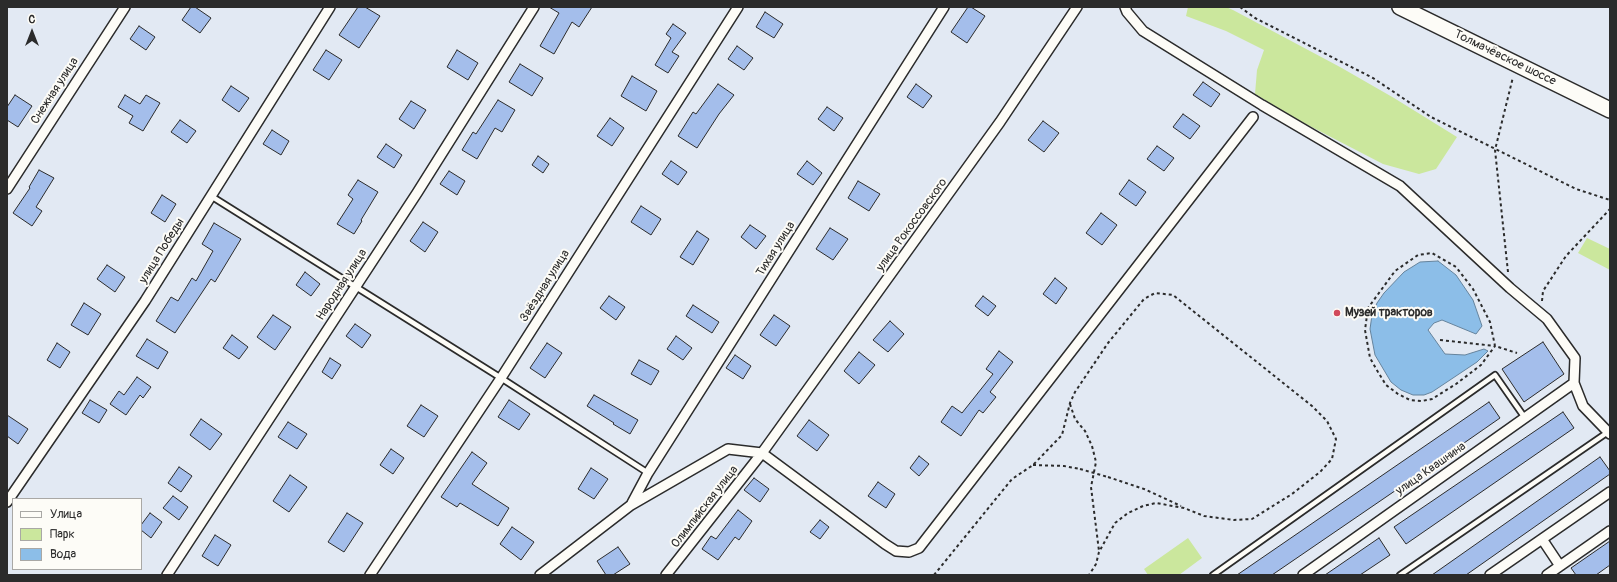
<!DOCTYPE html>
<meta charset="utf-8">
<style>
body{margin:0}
#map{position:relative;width:1617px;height:582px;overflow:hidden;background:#e2e9f3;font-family:Pangolin,sans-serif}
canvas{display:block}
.frame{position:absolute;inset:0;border:8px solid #2b2b2b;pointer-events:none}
.legend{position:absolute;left:12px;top:498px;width:130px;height:72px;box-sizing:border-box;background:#fdfcf7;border:1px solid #a9a8a5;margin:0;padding:5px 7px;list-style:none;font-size:12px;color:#2b2b2b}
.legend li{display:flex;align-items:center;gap:8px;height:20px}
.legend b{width:20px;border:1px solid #a9a8a5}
.north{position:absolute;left:12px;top:12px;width:40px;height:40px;-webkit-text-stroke:3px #fdfcf7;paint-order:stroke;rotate:0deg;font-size:11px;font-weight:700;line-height:16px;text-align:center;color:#2b2b2b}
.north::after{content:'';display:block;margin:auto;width:14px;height:18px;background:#2b2b2b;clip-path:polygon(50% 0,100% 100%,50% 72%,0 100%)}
</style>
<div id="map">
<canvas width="1617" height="582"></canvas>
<div class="frame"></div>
<ul class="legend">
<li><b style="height:5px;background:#fdfcf7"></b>Улица</li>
<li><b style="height:11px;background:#cbe79d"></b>Парк</li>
<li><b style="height:11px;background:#8cbee8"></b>Вода</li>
</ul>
<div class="north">С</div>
</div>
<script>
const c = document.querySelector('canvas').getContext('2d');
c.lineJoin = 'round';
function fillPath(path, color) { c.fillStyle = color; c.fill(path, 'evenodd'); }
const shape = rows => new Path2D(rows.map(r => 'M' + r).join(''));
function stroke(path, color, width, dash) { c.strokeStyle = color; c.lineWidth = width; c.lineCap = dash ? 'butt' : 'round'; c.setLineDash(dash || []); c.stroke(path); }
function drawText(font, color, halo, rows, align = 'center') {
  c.font = font + ' Pangolin,sans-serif'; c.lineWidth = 4; c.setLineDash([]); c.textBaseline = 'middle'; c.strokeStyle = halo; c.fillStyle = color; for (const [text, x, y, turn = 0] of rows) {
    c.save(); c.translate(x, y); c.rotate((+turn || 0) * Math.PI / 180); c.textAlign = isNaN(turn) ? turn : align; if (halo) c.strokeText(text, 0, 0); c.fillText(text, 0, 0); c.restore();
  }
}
const green = shape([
 [1188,7,1226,7,1233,10,1340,67,1394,98,1457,137,1436,169,1419,174,1383,164,1300,121,1255,94,1257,70,1264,50,1226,31,1186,16],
 [1587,238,1610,249,1610,270,1578,253],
 [1188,538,1202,558,1179,575,1148,575,1144,569]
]);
const water = shape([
 [1438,261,1456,275,1473,300,1482,326,1476,334,1442,320,1434,323,1428,330,1445,354,1465,355,1484,349,1488,351,1477,362,1432,392,1424,395,1413,395,1401,390,1391,382,1375,355,1370,329,1372,315,1377,303,1384,293,1404,272,1420,262,1438,261]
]);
const building = shape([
 [191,7,195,7,211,18,200,33,182,20,191,7],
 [358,7,365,7,380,16,359,48,339,35,358,7],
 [549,7,592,7,579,27,572,22,554,54,540,46,559,13,549,7],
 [968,7,971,7,985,16,967,43,951,32,968,7],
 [765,12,783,24,774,38,756,27,765,12],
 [673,24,686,33,672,52,679,56,668,73,655,65,671,38,666,34,673,24],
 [139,26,155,37,146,50,130,39,139,26],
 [737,46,753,58,744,70,728,59,737,46],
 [326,50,342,60,329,80,313,70,326,50],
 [457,50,478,63,468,80,447,67,457,50],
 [520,64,543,78,532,96,509,82,520,64],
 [632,76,657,91,646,111,621,96,632,76],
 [1203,82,1220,94,1211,107,1193,95,1203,82],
 [718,84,734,95,719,114,697,148,678,136,693,112,696,114,718,84],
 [916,84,932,96,923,108,907,97,916,84],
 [231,86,249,98,239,112,222,100,231,86],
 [15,95,32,106,18,127,7,120,7,107,15,95],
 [125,95,140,104,146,95,160,103,143,131,129,123,133,116,118,107,125,95],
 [498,100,515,110,502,132,495,128,477,159,462,150,473,132,476,134,498,100],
 [411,101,426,110,414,129,399,119,411,101],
 [827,107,843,118,834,131,818,119,827,107],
 [1183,114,1200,126,1190,139,1173,127,1183,114],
 [610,118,624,128,612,146,597,136,610,118],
 [180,120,196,131,187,143,171,132,180,120],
 [1043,121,1059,133,1044,152,1028,140,1043,121],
 [272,130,289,141,281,155,263,144,272,130],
 [386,144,402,155,394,168,377,157,386,144],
 [1157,146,1174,158,1164,171,1147,159,1157,146],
 [538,156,549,164,543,173,532,165,538,156],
 [671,161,687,172,678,185,662,174,671,161],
 [807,161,822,173,813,185,797,174,807,161],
 [39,170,54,178,36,207,42,211,32,226,13,213,30,188,29,187,39,170],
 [449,171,465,181,457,195,440,184,449,171],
 [358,180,378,192,361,220,362,221,354,234,337,224,353,199,348,195,358,180],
 [1129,180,1146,192,1136,206,1119,194,1129,180],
 [858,181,880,194,869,211,848,198,858,181],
 [162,195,176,204,165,222,151,213,162,195],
 [641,206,661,219,651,235,631,222,641,206],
 [1101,213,1117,225,1102,245,1086,233,1101,213],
 [423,222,438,232,425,252,410,241,423,222],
 [214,223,241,239,215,282,211,279,175,333,156,321,171,297,178,301,192,278,196,281,213,251,202,244,214,223],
 [750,225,766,236,756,249,741,237,750,225],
 [830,228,848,239,833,260,816,249,830,228],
 [697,231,709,239,693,265,680,257,697,231],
 [107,265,125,277,115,292,97,279,107,265],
 [305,272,320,284,311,296,296,285,305,272],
 [1055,278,1067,288,1056,304,1043,294,1055,278],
 [609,296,625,307,616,320,600,308,609,296],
 [983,296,996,306,988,316,975,306,983,296],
 [84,303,101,314,88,335,71,325,84,303],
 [693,305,719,322,712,333,686,316,693,305],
 [273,315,291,327,275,350,257,337,273,315],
 [774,315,790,326,776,346,760,335,774,315],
 [890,321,904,334,888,352,873,340,890,321],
 [355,324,371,335,362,348,346,336,355,324],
 [232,335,248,347,239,359,223,348,232,335],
 [676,336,692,348,683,360,667,349,676,336],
 [147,339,168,352,158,369,136,356,147,339],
 [1543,342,1564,374,1524,402,1502,369,1543,342],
 [57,343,70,352,60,368,47,360,57,343],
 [547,343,562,353,545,378,530,368,547,343],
 [999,351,1013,362,990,392,996,397,983,413,979,410,961,436,941,422,952,406,962,413,993,374,986,369,999,351],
 [859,352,875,365,859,384,844,371,859,352],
 [735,355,751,366,743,379,726,368,735,355],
 [330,358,341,365,332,379,322,372,330,358],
 [639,360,659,371,651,385,631,374,639,360],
 [137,377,151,387,143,398,140,395,126,415,110,404,119,391,124,395,137,377],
 [594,395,638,420,630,434,613,424,614,423,587,406,594,395],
 [90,400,107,410,99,423,82,413,90,400],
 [509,400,530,414,519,430,498,417,509,400],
 [1489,402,1500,418,1405,484,1272,575,1237,575,1489,402],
 [421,405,438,416,424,437,407,426,421,405],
 [1563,412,1574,428,1406,544,1394,527,1563,412],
 [7,415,28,429,18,444,7,436,7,415],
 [201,419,222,434,210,450,190,435,201,419],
 [809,420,829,435,817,451,797,436,809,420],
 [288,422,307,434,297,449,278,437,288,422],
 [391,449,404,458,393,474,380,465,391,449],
 [472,452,487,463,472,484,509,508,498,526,460,503,457,507,441,497,472,452],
 [919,456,929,464,919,476,910,468,919,456],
 [1600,457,1610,471,1610,474,1466,575,1432,575,1600,457],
 [179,467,192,476,181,492,168,483,179,467],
 [591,468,608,479,594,499,578,489,591,468],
 [290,475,307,487,289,512,273,501,290,475],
 [754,478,769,489,760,502,744,490,754,478],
 [878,482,895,494,886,508,868,496,878,482],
 [173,496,188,507,179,520,163,508,173,496],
 [738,510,752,521,739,540,735,537,718,560,702,549,711,536,716,539,738,510],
 [150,513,162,522,151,538,141,530,141,525,150,513],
 [347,513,363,523,344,552,328,542,347,513],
 [820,520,829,527,820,539,810,532,820,520],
 [512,527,534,542,521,560,500,544,512,527],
 [215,535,231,545,218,566,202,556,215,535],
 [1379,538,1390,555,1360,575,1325,575,1379,538],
 [1610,541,1610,565,1596,575,1576,575,1571,568,1610,541],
 [618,547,630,564,613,575,606,575,597,561,618,547]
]);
const path = shape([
 [1240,7,1255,18,1373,78,1431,117,1576,189,1610,200],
 [1508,272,1495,150,1513,77],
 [1542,301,1543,291,1566,256,1610,209],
 [1440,340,1495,346,1481,365,1456,384,1432,399,1422,401,1410,400,1398,394,1386,385,1378,372,1370,358,1365,330,1368,308,1395,271,1418,255,1432,253,1456,267,1473,289,1490,322,1495,346,1517,353],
 [1070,404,1075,419,1085,431,1092,446,1096,462,1091,487,1099,551],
 [1033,465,1064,466,1080,469],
 [1108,477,1144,489,1181,506],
 [934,575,1012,479,1033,465,1062,435,1070,403,1075,392,1108,343,1144,299,1155,293,1173,295,1312,406,1327,421,1336,439,1332,459,1320,472,1292,494,1252,519,1234,520,1204,516,1184,508,1156,503,1143,506,1128,513,1115,523,1099,552,1096,564,1089,575]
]);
const service = shape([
 [211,196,501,378,648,473],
 [1213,575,1495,375,1525,418],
 [1400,575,1608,432]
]);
const minor = shape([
 [1125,7,1127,12,1143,31,1262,105,1400,186,1510,288,1547,319,1575,358,1574,383,1583,406,1610,434],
 [7,189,125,7],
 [7,502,145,301,330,7],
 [632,503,648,473,944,7],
 [1542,539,1560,566],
 [167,575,417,193,534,7],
 [370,575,501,378,738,7],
 [540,575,631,505,728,449,762,453,885,544,896,551,909,552,919,548,1253,117],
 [666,575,762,453,1000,122,1077,7],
 [1303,575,1574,383],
 [1490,575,1610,492],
 [1547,575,1610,531]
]);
const primary = shape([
 [1400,7,1610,110]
]);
const pathBridge = shape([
 [1080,469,1108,477]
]);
const markers = [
 [1337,313,4,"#d1495b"]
];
const streetNames = [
 ["Толмачёвское шоссе",1505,58,26],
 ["Снежная улица",55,91,-57],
 ["улица Рокоссовского",912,225,-54],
 ["Тихая улица",776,249,-58],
 ["улица Победы",162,251,-58],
 ["Народная улица",342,285,-57],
 ["Звёздная улица",545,286,-58],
 ["улица Квашнина",1431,469,-35],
 ["Олимпийская улица",705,507,-52]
];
const poiNames = [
 ["Музей тракторов",1345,313]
];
fillPath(green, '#cbe79d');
fillPath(water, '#8cbee8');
stroke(water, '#65839c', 1);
fillPath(building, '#a4beeb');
stroke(building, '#2b2b2b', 1);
stroke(service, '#2b2b2b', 8);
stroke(minor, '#2b2b2b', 12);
stroke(primary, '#2b2b2b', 18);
stroke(path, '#2b2b2b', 2, [3, 3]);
stroke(service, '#fdfcf7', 4.5);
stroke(minor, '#fdfcf7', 9);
stroke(primary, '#fdfcf7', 15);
stroke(pathBridge, '#2b2b2b', 2, [3, 3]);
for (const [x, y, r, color] of markers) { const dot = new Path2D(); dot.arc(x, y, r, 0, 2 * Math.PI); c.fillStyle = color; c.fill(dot); stroke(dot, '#fdfcf7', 1.5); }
drawText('12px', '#2b2b2b', '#fdfcf7', streetNames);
drawText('bold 12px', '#2b2b2b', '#fdfcf7', poiNames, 'left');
</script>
